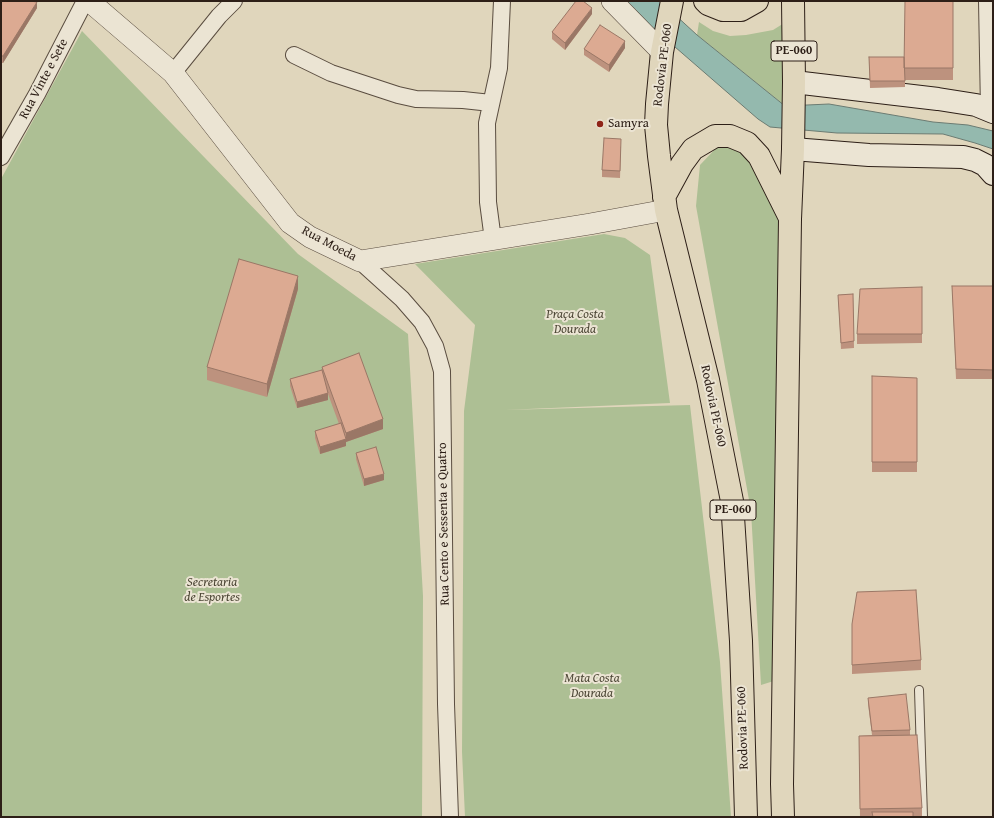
<!DOCTYPE html>
<meta charset="utf-8">
<style>
body{margin:0}
#map{position:relative;width:994px;height:818px;overflow:hidden;background:#e0d6bc;font-family:"Gentium Book Plus",serif}
canvas{display:block}
.frame{position:absolute;inset:0;border:2px solid #2d1f17;pointer-events:none}
</style>
<div id="map">
<canvas width="994" height="818"></canvas>
<div class="frame"></div>
</div>
<script>
const c = document.querySelector('canvas').getContext('2d');
c.lineJoin = 'round';
function fillPath(path, color) { c.fillStyle = color; c.fill(path, 'evenodd'); }
const shape = rows => new Path2D(rows.map(r => 'M' + r).join(''));
function stroke(path, color, width, dash) { c.strokeStyle = color; c.lineWidth = width; c.lineCap = dash ? 'butt' : 'round'; c.setLineDash(dash || []); c.stroke(path); }
function drawText(font, color, halo, rows, align = 'center') {
  c.font = font + ' "Gentium Book Plus",serif'; c.lineWidth = 4; c.setLineDash([]); c.textBaseline = 'middle'; c.strokeStyle = halo; c.fillStyle = color; for (const [text, x, y, turn = 0] of rows) {
    c.save(); c.translate(x, y); c.rotate((+turn || 0) * Math.PI / 180); c.textAlign = isNaN(turn) ? turn : align; if (halo) c.strokeText(text, 0, 0); c.fillText(text, 0, 0); c.restore();
  }
}
const green = shape([
 [789,20,785,106,697,35,699,22,713,31,730,36,746,35,773,30],
 [82,31,298,254,408,334,423,596,422,817,1,817,1,179],
 [720,144,740,149,758,168,781,224,777,680,761,685,751,511,696,206,700,165],
 [604,234,625,238,650,255,670,403,504,410,690,405,720,662,731,817,465,817,462,752,464,411,475,325,415,264]
]);
const water = shape([
 [627,1,660,1,697,35,785,106,829,104,933,122,968,125,993,131,993,149,975,143,943,134,837,133,770,127,758,119,652,27,627,1]
]);
const service = shape([
 [919,690,923,817]
]);
const minor = shape([
 [987,1,989,110],
 [294,55,331,73,398,95,416,99,463,100,491,103],
 [173,73,219,16,234,1],
 [1,157,37,94,85,1],
 [493,240,488,202,487,123,499,68,502,1],
 [360,261,402,299,422,322,435,346,442,371,446,704,450,817]
]);
const tertiary = shape([
 [89,1,173,73,290,223,310,237,360,261,590,224,666,210],
 [612,1,662,52]
]);
const secondary = shape([
 [794,82,938,99,976,105,993,112],
 [793,149,869,155,963,157,975,160,985,165,993,174]
]);
const trunk = shape([
 [672,1,662,52,657,104,656,125,659,156,666,210,708,380,732,501,741,641,746,817],
 [705,1,708,4,723,10,741,10,757,1],
 [664,197,682,164,693,149,715,136,730,136,747,143,759,156,789,216],
 [783,817,782,784,790,219,793,149,794,82,793,1]
]);
const wall = shape([
 [1,1,37,8,3,63,1,63],
 [953,1,953,80,905,80,905,87,870,88,869,57,904,57],
 [592,14,565,50,552,39,552,32],
 [625,48,609,72,584,55,584,49],
 [621,146,620,178,602,177,602,170],
 [952,286,993,286,993,379,956,379],
 [922,287,922,343,857,344,857,334],
 [298,289,267,397,207,380,207,367],
 [853,294,854,348,841,349,838,295],
 [322,367,383,429,346,442,346,446,320,454,315,438,315,431,339,424,328,394,328,400,297,408,290,386,290,379,322,370],
 [872,376,917,378,917,472,872,472],
 [356,453,384,480,364,486,356,459],
 [852,624,921,660,921,670,852,674],
 [868,698,910,730,910,735,922,808,922,817,860,817,859,736,872,735,868,704]
]);
const shadedWall = shape([
 [37,2,37,8,3,63,3,56],
 [592,8,592,14,565,50,565,43],
 [625,41,625,48,609,72,609,65],
 [298,276,298,289,267,397,267,384],
 [328,393,328,400,297,408,297,402],
 [383,419,383,429,346,442,346,446,320,454,320,447,346,439,346,433],
 [384,474,384,480,364,486,364,479]
]);
const building = shape([
 [1,1,30,1,37,2,3,56,1,56,1,1],
 [576,1,583,1,592,8,565,43,552,32,576,1],
 [905,1,953,1,953,68,904,68,905,1],
 [600,25,625,41,609,65,584,49,600,25],
 [869,57,904,57,905,81,870,81,869,57],
 [604,138,621,139,620,171,602,170,604,138],
 [239,259,298,276,267,384,207,367,239,259],
 [952,286,993,286,993,370,956,369,952,286],
 [922,287,922,334,857,334,860,289,922,287],
 [853,294,854,341,841,343,838,295,853,294],
 [359,353,383,419,346,433,322,367,359,353],
 [322,370,328,393,297,402,290,379,322,370],
 [872,376,917,378,917,462,872,462,872,376],
 [341,423,346,439,320,447,315,431,341,423],
 [376,447,384,474,364,479,356,453,376,447],
 [916,590,921,660,852,665,852,624,857,592,916,590],
 [906,694,910,730,872,731,868,698,906,694],
 [917,735,922,808,860,809,859,736,917,735],
 [872,812,913,812,913,817,873,817,872,812]
]);
const markers = [
 [600,124,4,"#8f2418"]
];
const shields = [
 [794,51,46],
 [733,510,46]
];
const shieldNames = [
 ["PE-060",794,51],
 ["PE-060",733,510]
];
const streetNames = [
 ["Rodovia PE-060",663,65,-83],
 ["Rua Vinte e Sete",44,79,-62],
 ["Rua Moeda",329,244,28],
 ["Rodovia PE-060",713,406,78],
 ["Rua Cento e Sessenta e Quatro",444,524,-91],
 ["Rodovia PE-060",743,728,-92]
];
const poiNames = [
 ["Samyra",608,124]
];
const parkNames = [
 ["Praça Costa",575,315],
 ["Dourada",575,330],
 ["Secretaria",212,583],
 ["de Esportes",212,598],
 ["Mata Costa",592,679],
 ["Dourada",592,694]
];
fillPath(green, '#adbf94');
fillPath(water, '#94b9ae');
stroke(water, '#6b7b72', 1);
stroke(service, '#5a4d40', 10);
stroke(minor, '#5a4d40', 18);
stroke(tertiary, '#5a4d40', 22);
stroke(secondary, '#2d1f17', 24);
stroke(trunk, '#2d1f17', 24);
stroke(service, '#ebe4d3', 8);
stroke(minor, '#ebe4d3', 16);
stroke(tertiary, '#ebe4d3', 21);
stroke(secondary, '#ebe4d3', 22);
stroke(trunk, '#e0d6bc', 22);
fillPath(wall, '#bd927e');
fillPath(shadedWall, '#9a7766');
fillPath(building, '#dcaa92');
stroke(building, '#9a7766', 1);
for (const [x, y, r, color] of markers) { const dot = new Path2D(); dot.arc(x, y, r, 0, 2 * Math.PI); c.fillStyle = color; c.fill(dot); stroke(dot, '#ebe4d3', 1.5); }
for (const [x, y, w] of shields) { const box = new Path2D(); box.roundRect(x - w / 2, y - 10, w, 20, 3); c.fillStyle = '#ebe4d3'; c.fill(box); stroke(box, '#2d1f17', 1); }
drawText('bold 12px', '#2d1f17', null, shieldNames);
drawText('13px', '#2d1f17', '#ebe4d3', streetNames);
drawText('13px', '#2d1f17', '#ebe4d3', poiNames, 'left');
drawText('italic 13px', '#4d4736', '#ebe4d3', parkNames);
</script>
